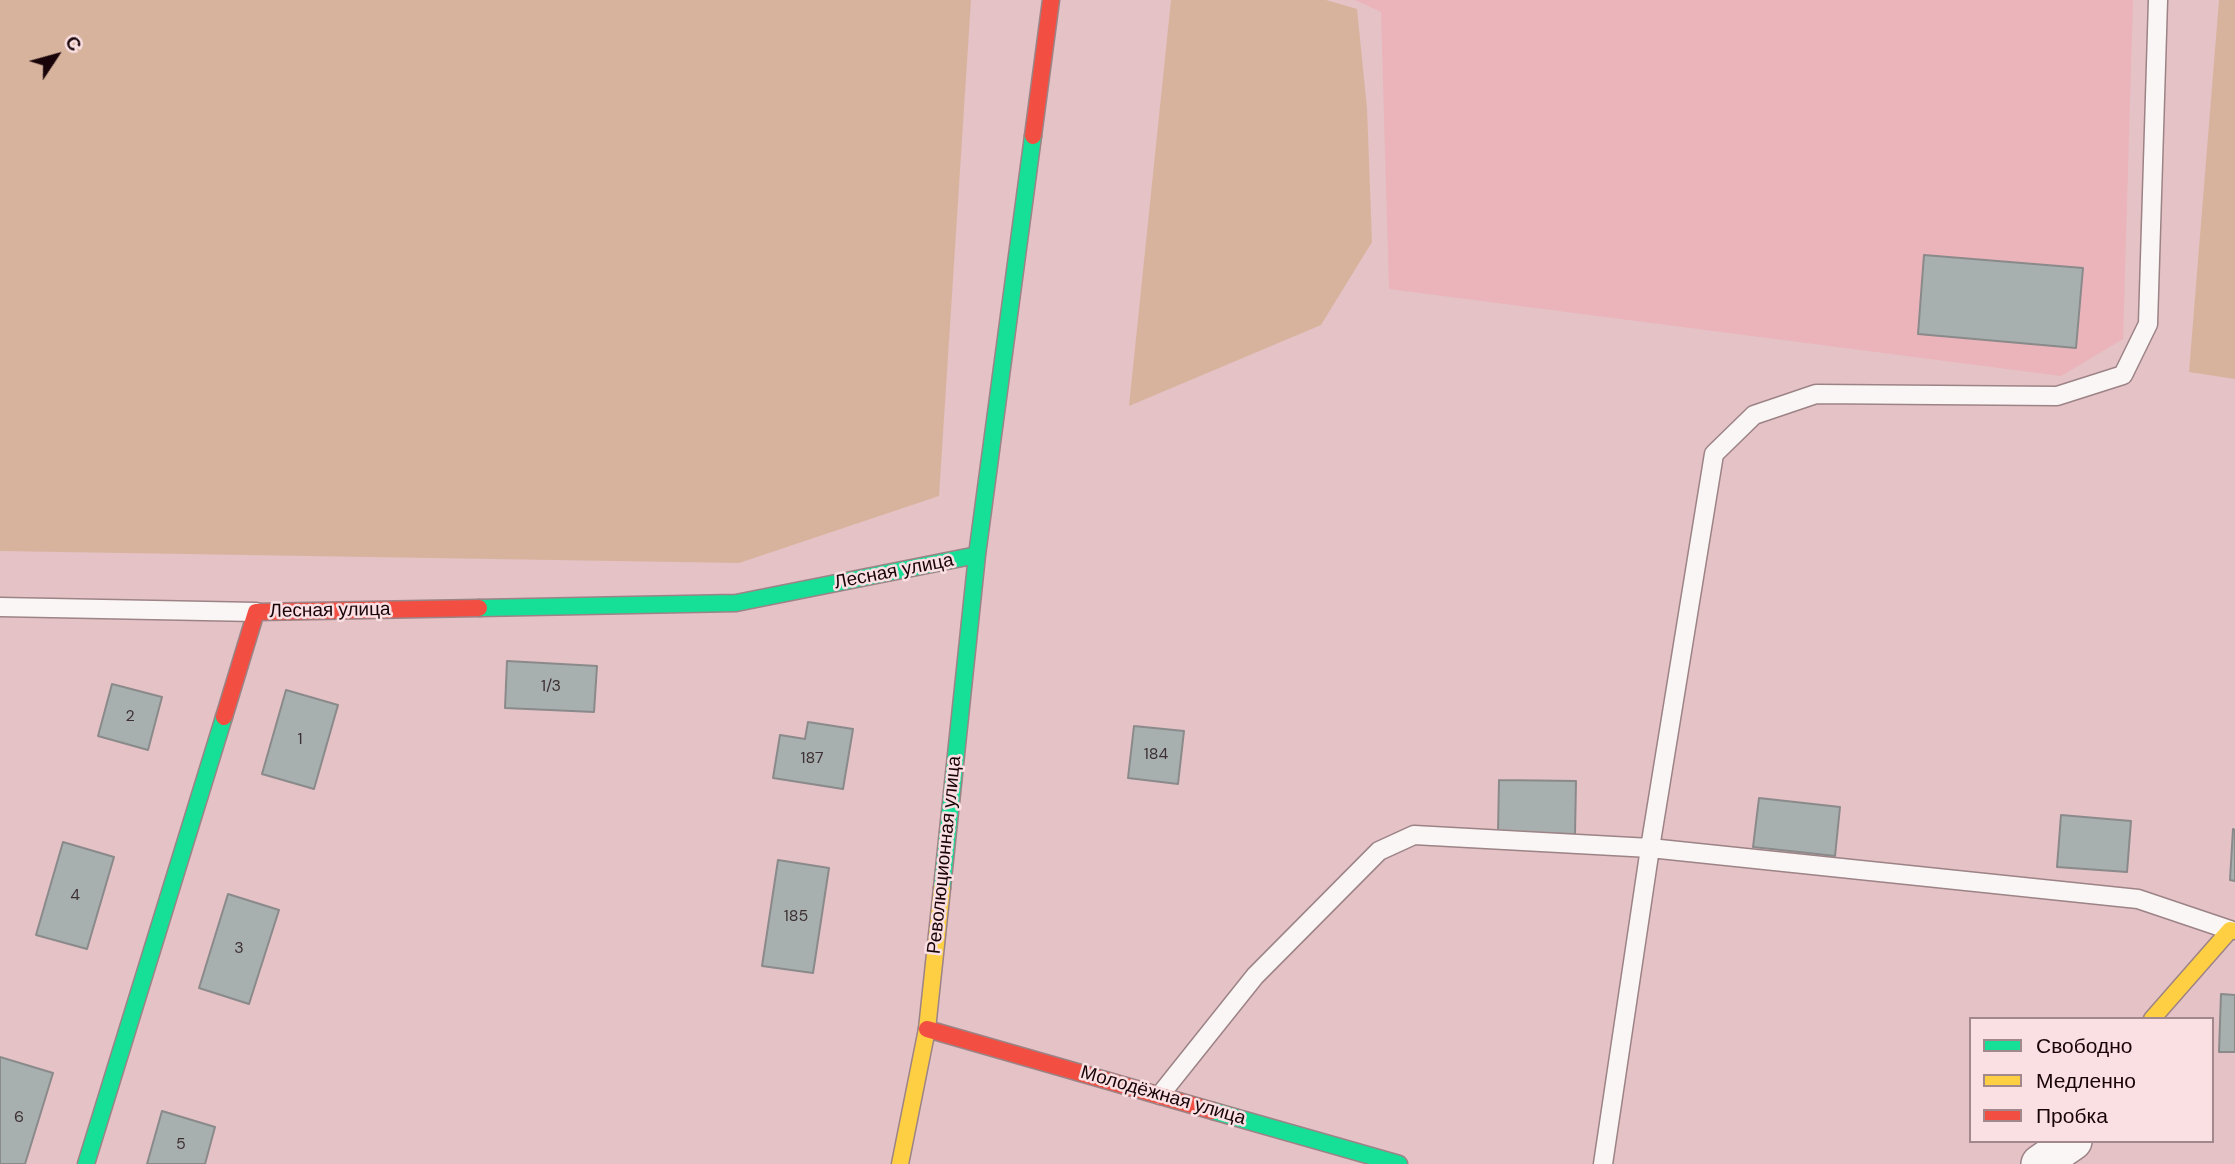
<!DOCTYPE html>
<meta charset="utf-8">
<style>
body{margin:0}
#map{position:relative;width:2235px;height:1164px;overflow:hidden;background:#e4c2c6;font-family:"DM Sans",sans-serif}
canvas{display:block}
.legend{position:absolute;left:1969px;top:1017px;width:245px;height:126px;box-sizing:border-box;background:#fbe0e3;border:2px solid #a1888c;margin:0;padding:9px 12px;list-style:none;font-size:21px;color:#190509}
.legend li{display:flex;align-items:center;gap:14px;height:35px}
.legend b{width:35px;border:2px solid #a1888c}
.north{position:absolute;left:21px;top:21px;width:70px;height:70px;-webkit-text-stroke:5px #fbe0e3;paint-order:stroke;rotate:54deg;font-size:19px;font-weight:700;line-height:28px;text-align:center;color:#190509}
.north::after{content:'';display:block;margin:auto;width:24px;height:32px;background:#190509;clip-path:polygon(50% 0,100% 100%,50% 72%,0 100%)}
</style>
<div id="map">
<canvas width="2235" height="1164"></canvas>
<ul class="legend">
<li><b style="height:9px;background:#16e098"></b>Свободно</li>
<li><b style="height:9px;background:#ffcf43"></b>Медленно</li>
<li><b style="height:9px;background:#f24e42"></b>Пробка</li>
</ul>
<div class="north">С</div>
</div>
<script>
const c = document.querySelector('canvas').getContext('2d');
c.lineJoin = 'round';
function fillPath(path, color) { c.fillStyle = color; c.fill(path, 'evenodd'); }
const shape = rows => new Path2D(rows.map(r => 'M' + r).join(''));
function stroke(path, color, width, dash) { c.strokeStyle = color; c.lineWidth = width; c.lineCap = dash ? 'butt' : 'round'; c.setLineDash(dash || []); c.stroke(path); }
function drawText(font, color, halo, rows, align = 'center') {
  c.font = font + ' "DM Sans",sans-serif'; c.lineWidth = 5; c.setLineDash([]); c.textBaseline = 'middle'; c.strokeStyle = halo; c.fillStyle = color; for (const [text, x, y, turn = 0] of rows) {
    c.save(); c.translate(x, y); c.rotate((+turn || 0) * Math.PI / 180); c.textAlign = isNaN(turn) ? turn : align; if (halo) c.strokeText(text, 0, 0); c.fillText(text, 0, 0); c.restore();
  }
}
const built = shape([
 [1355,0,2133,0,2123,339,2061,376,1389,289,1381,12]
]);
const green = shape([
 [0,0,971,0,939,496,739,563,0,551],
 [1171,0,1326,0,1357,9,1367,108,1372,242,1321,325,1129,406],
 [2219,0,2235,0,2235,379,2189,372]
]);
const building = shape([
 [1924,255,2083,268,2076,348,1918,334,1924,255],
 [507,661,597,666,594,712,505,708,507,661],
 [112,684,162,697,148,750,98,736,112,684],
 [286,690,338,705,314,789,262,774,286,690],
 [808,722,853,729,843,789,773,778,780,735,805,739,808,722],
 [1134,726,1184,731,1178,784,1128,778,1134,726],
 [1499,780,1576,781,1575,834,1498,833,1499,780],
 [1759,798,1840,807,1835,856,1753,847,1759,798],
 [2061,815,2131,821,2127,872,2057,867,2061,815],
 [2233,829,2235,830,2235,881,2230,880,2233,829],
 [63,842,114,857,87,949,36,935,63,842],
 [778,860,829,868,813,973,762,966,778,860],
 [228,894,279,910,249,1004,199,988,228,894],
 [2221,994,2235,995,2235,1052,2219,1052,2221,994],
 [0,1057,53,1073,25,1164,0,1164,0,1057],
 [162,1111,215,1127,205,1164,147,1164,162,1111]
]);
const lane = shape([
 [0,607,256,612],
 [1160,1095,1255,976,1379,851,1414,835,1650,848,2138,899,2230,930],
 [1603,1164,1650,848,1714,454,1754,415,1816,394,2057,396,2123,375,2148,324,2158,0]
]);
const street = shape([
 [2040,1164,2073,1141]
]);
const fast = shape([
 [479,608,736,603,977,555],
 [942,888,977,555,1033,136],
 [1213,1111,1399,1164],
 [86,1164,224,717]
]);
const slow = shape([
 [2152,1019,2230,930,2235,931],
 [900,1164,927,1029,942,888]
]);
const jam = shape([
 [1033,136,1051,0],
 [224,717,256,612,479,608],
 [927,1029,1213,1111]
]);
const numberNames = [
 ["1/3",551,687],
 ["2",130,717],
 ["1",300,740],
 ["184",1156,755],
 ["187",812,759],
 ["4",75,896],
 ["185",796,917],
 ["3",239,949],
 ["6",19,1118],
 ["5",181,1145]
];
const streetNames = [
 ["Лесная улица",894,572,-11],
 ["Лесная улица",330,611,-1],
 ["Революционная улица",945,855,-84],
 ["Молодёжная улица",1163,1096,16]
];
fillPath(built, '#eab4ba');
fillPath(green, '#d7b39d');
fillPath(building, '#a8afaf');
stroke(building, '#8a8a8b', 2);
stroke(lane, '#9c8386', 21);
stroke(street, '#9c8386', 40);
stroke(fast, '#9c8386', 19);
stroke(slow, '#9c8386', 19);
stroke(jam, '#9c8386', 19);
stroke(lane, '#fbf6f6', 18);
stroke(street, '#fbf6f6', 37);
stroke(fast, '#16e098', 16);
stroke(slow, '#ffcf43', 16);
stroke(jam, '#f24e42', 16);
drawText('16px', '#3d3032', null, numberNames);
drawText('19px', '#190509', '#fbe0e3', streetNames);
</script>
